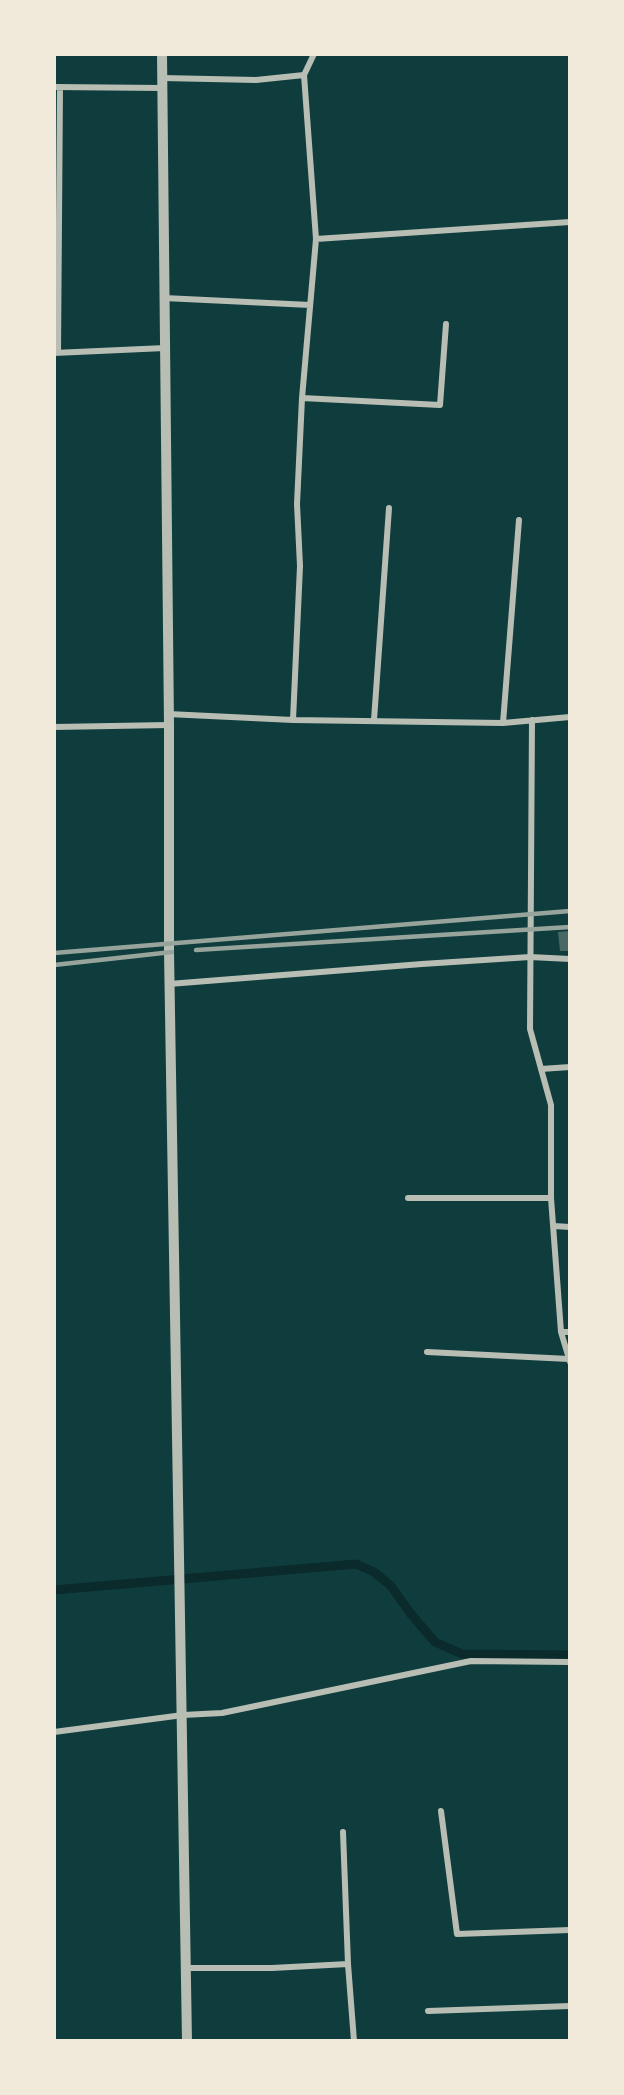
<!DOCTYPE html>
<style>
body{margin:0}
#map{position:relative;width:624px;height:2095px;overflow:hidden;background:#0f3d3e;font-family:"Titillium Web",sans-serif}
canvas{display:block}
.frame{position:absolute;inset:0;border:56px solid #f1e9da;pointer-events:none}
</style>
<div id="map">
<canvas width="624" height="2095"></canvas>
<div class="frame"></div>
</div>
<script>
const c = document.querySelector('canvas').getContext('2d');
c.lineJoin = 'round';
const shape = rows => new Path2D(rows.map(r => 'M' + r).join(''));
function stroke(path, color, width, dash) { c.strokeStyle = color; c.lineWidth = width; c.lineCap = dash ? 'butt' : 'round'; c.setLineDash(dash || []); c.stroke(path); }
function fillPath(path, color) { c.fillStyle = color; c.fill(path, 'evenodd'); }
const stream = shape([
 [54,1590,356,1564,374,1572,391,1586,410,1613,435,1642,462,1654,570,1655]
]);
const building = shape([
 [570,931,570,951,560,951,558,932]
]);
const minor = shape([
 [162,78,256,80,304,75,314,54],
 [54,87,162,88],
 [316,239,570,222],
 [164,298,310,305],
 [54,353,165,348],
 [58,353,60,87],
 [302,398,440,405,446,324],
 [168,714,293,720,503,723,570,717],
 [293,720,300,566,297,504,302,398,316,239,304,75],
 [374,720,389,508],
 [532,720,530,1029,551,1105,551,1198,561,1332,570,1362],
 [503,723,519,520],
 [54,727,169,725],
 [169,984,422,964,530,957,570,959],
 [541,1069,570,1067],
 [408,1198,551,1198],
 [554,1226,570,1227],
 [561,1332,570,1332],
 [427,1352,569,1359],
 [54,1732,183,1715,222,1713,471,1661,570,1662],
 [441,1811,457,1934,570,1930],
 [343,1832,348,1964,354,2041],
 [186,1968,272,1968,348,1964],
 [428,2011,570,2006]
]);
const tertiary = shape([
 [162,54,169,725,169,952,187,2041]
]);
const rail = shape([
 [196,950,570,927],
 [54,953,570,911],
 [54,965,172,952]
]);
stroke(stream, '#0a2a2b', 9);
fillPath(building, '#486865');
stroke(minor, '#b8beb3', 6);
stroke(tertiary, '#b8beb3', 10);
stroke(rail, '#97a49c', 4.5);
</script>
